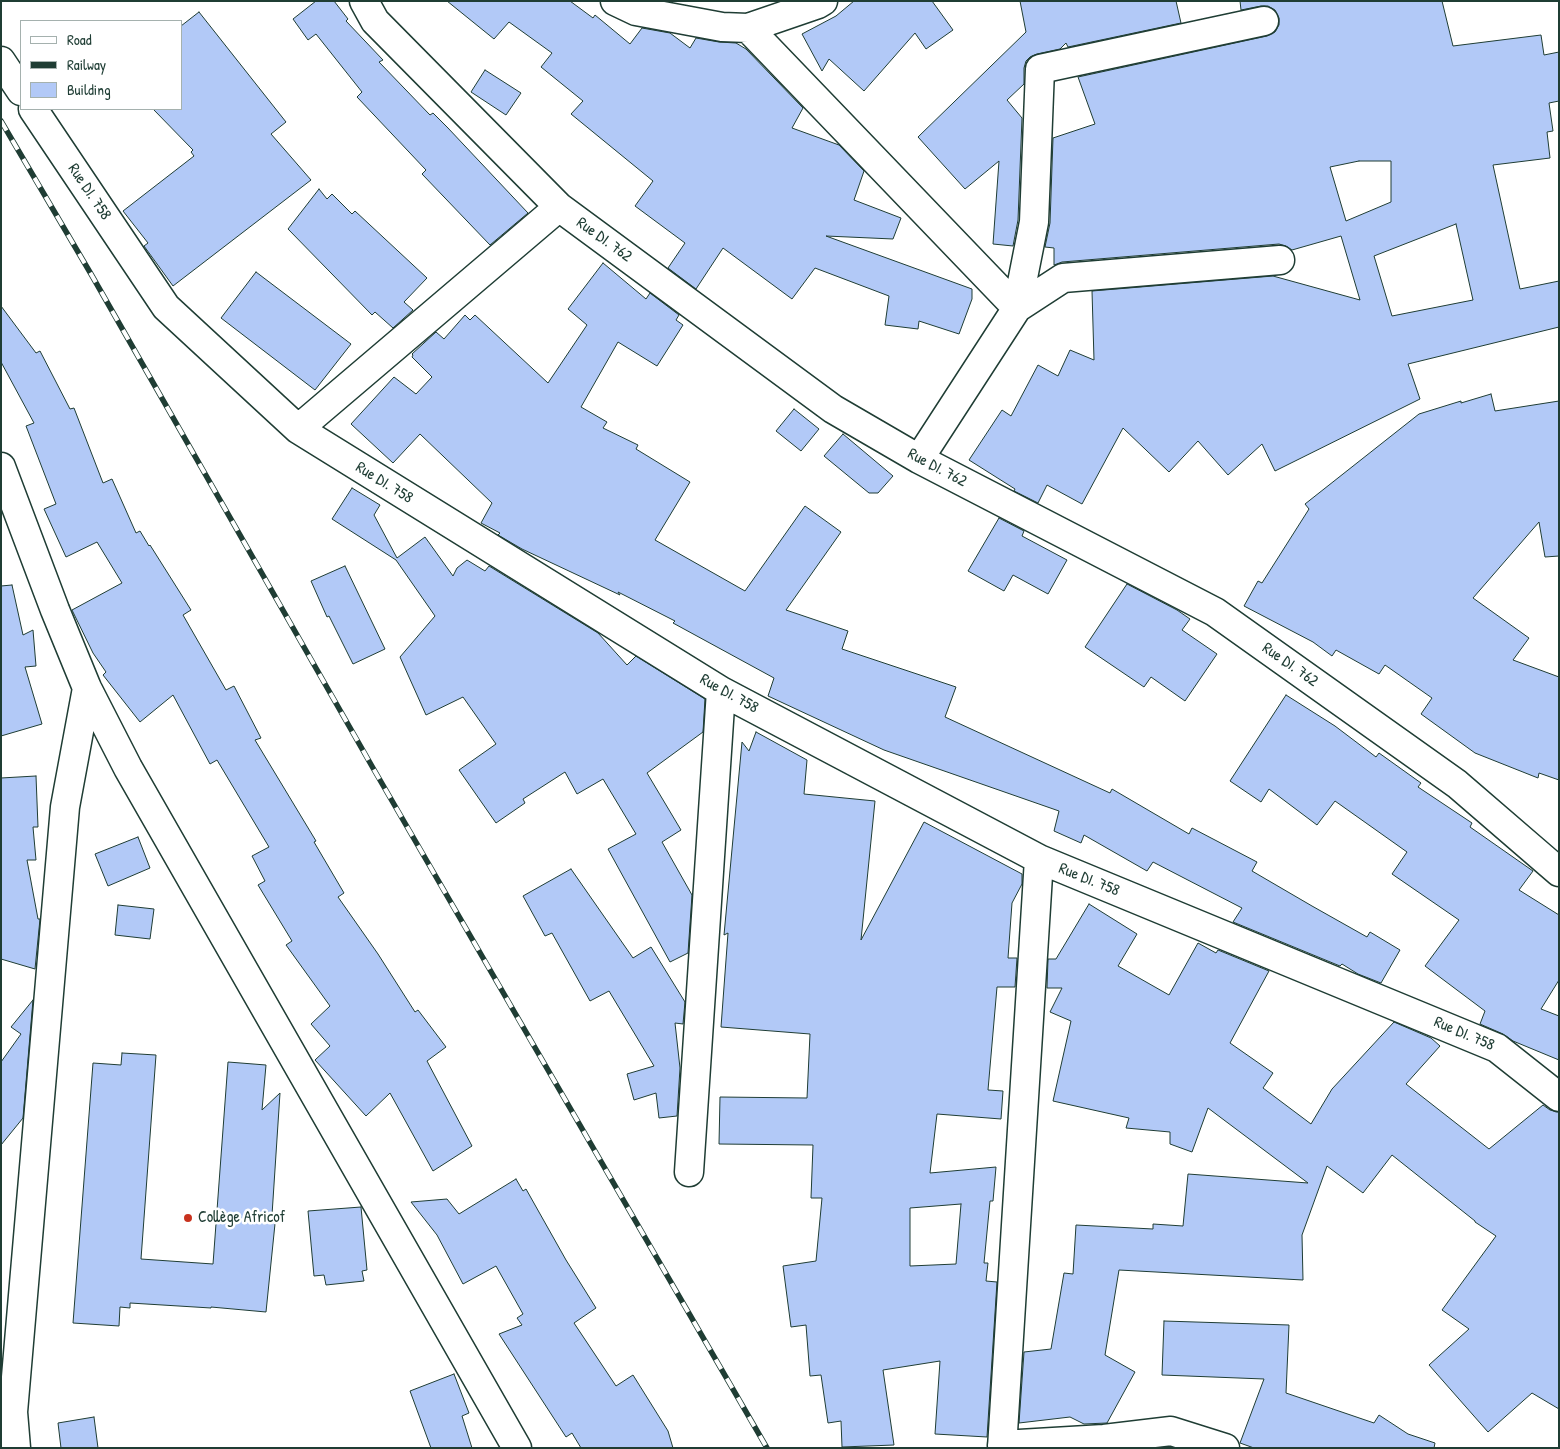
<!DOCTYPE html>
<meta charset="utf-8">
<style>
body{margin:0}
#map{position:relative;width:1560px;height:1449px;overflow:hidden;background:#fff;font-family:"Patrick Hand",sans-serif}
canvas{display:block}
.frame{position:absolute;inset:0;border:2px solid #1f3d34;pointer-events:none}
.legend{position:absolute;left:20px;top:20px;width:162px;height:90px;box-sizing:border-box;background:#fff;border:1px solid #a5b1ae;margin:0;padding:6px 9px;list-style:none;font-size:15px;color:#1f3d34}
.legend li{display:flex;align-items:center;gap:10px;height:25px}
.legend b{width:25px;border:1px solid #a5b1ae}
</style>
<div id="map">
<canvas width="1560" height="1449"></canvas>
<div class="frame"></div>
<ul class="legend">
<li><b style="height:6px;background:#fff"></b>Road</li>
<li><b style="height:6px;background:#1f3d34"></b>Railway</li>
<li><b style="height:14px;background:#b2c9f7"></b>Building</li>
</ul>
</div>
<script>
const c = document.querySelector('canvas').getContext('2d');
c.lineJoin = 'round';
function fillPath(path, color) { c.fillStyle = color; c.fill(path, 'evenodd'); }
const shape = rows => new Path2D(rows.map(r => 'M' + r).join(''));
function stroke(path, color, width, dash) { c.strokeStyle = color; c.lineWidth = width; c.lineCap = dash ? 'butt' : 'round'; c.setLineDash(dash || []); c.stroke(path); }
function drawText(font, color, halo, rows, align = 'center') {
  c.font = font + ' "Patrick Hand",sans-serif'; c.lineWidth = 5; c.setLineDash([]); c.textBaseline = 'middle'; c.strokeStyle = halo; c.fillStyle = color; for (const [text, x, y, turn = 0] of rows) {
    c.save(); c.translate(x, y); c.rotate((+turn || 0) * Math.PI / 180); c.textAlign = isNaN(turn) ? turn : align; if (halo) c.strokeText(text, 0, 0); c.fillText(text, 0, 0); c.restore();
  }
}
const building = shape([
 [316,1,334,1,348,19,346,21,383,60,379,62,430,115,433,113,448,128,528,213,490,245,422,174,426,170,357,97,362,92,316,34,308,40,293,19,316,1],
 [447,1,570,1,593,18,595,15,630,44,642,28,670,33,690,48,696,38,719,42,736,43,746,49,803,108,792,128,839,145,864,171,854,200,901,218,893,239,826,236,972,289,972,299,959,334,919,321,918,329,885,325,889,296,815,268,792,299,723,248,696,289,668,268,685,243,635,206,653,181,571,114,583,101,541,67,552,53,509,22,494,39,447,1],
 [854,1,932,1,953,30,926,49,915,33,864,91,829,59,822,71,802,34,836,16,854,1],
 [1020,1,1176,1,1181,23,1068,47,1066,43,1060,49,1037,54,1030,57,1026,61,1024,68,1024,84,1007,100,1022,118,1018,220,1013,246,993,244,999,161,965,189,918,137,1026,32,1020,1],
 [1240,1,1442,1,1453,46,1541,35,1544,55,1559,52,1559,101,1549,103,1553,131,1547,132,1550,158,1493,165,1520,289,1559,281,1559,327,1408,364,1420,399,1275,471,1262,444,1228,475,1198,441,1169,472,1123,428,1082,504,1047,485,1038,503,1014,491,1015,489,969,460,1002,410,1011,416,1038,365,1058,376,1070,350,1094,360,1092,291,1273,276,1360,300,1341,236,1292,250,1286,246,1279,244,1062,262,1054,265,1054,248,1045,247,1050,223,1053,138,1095,124,1078,77,1267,36,1275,32,1279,25,1279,18,1275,10,1268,6,1261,6,1241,10,1240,1],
 [1359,161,1391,161,1391,202,1346,221,1330,167,1359,161],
 [1456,224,1473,300,1392,316,1374,256,1456,224],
 [199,12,286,122,271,134,311,180,173,286,144,246,148,243,123,211,194,156,191,152,193,150,153,109,181,109,181,26,199,12],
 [485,70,521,93,506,115,471,92,485,70],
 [319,189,327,199,332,194,352,214,355,211,427,278,404,302,413,310,393,328,375,312,372,315,288,229,319,189],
 [603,263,646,299,650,293,679,315,676,320,683,325,657,366,618,342,581,407,607,422,603,428,638,445,636,449,690,482,655,540,745,591,805,506,841,532,786,610,848,631,842,649,956,687,945,717,1110,793,1112,789,1189,834,1192,828,1257,862,1252,871,1312,906,1367,937,1370,932,1400,950,1381,983,1358,974,1342,964,1340,966,1233,922,1242,908,1153,862,1147,871,1084,835,1081,843,1054,831,1059,811,884,750,768,696,774,678,673,623,675,621,618,592,620,595,522,549,498,535,500,533,481,523,492,503,420,434,393,463,351,424,394,377,416,394,432,377,412,357,413,355,412,354,436,332,444,339,465,315,470,320,475,315,548,383,587,325,568,309,603,263],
 [256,272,351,344,315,390,221,318,256,272],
 [1,306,36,353,40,351,70,409,74,408,103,483,112,479,136,533,140,531,149,546,150,545,191,610,183,615,226,690,234,686,261,738,255,740,316,841,314,842,344,893,338,897,378,954,415,1012,418,1010,446,1047,427,1061,472,1146,433,1171,390,1093,366,1116,315,1060,330,1046,311,1024,330,1006,286,945,292,941,258,885,265,881,252,856,269,847,217,760,210,764,173,695,140,722,103,675,106,672,93,653,72,610,122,583,97,542,66,557,44,509,56,504,26,426,34,423,1,362,1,306],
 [1491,394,1495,411,1559,401,1559,556,1545,557,1539,522,1473,598,1529,638,1513,660,1559,677,1559,780,1539,773,1538,778,1475,753,1421,714,1432,698,1385,665,1379,674,1336,650,1332,656,1313,642,1244,606,1258,581,1262,583,1309,509,1305,504,1419,414,1461,401,1461,403,1491,394],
 [794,409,819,429,801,451,776,431,794,409],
 [843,434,893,476,878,493,869,493,824,456,843,434],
 [352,488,380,505,374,515,397,558,425,537,453,576,457,568,467,560,485,571,489,566,598,633,627,665,636,656,705,699,703,732,647,773,681,830,662,842,692,895,688,953,670,962,608,849,636,834,603,779,577,794,565,772,523,799,525,803,496,823,459,770,496,744,463,697,426,715,400,657,435,616,396,560,332,519,352,488],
 [999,518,1024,531,1022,536,1067,560,1048,594,1013,575,1004,591,968,571,999,518],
 [345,566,385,649,353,664,329,616,327,617,311,581,345,566],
 [1127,584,1177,610,1190,619,1182,630,1217,654,1185,701,1151,677,1144,687,1085,647,1127,584],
 [12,585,23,635,33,630,36,666,25,667,42,724,1,736,1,586,12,585],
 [1286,695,1335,726,1376,757,1379,753,1421,783,1418,787,1472,823,1470,827,1533,871,1519,890,1559,915,1559,980,1541,1009,1559,1016,1559,1060,1513,1041,1503,1034,1480,1024,1485,1011,1425,966,1459,920,1392,874,1407,852,1335,801,1317,825,1269,789,1261,802,1230,781,1286,695],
 [756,732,807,760,804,794,875,801,861,940,924,822,1022,874,1022,884,1012,903,1008,958,1017,958,1015,987,997,987,988,1090,1003,1091,1001,1119,937,1114,930,1173,996,1167,993,1201,990,1201,984,1263,988,1263,986,1281,997,1282,987,1437,935,1434,940,1361,883,1370,894,1445,842,1447,841,1421,828,1423,821,1375,810,1376,806,1325,791,1327,783,1266,816,1261,822,1198,811,1198,813,1145,719,1144,720,1097,807,1098,810,1034,721,1027,728,933,724,935,742,742,749,751,756,732],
 [961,1204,956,1264,910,1266,910,1208,961,1204],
 [36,776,38,827,33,827,36,860,27,860,38,919,40,919,35,969,1,959,1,778,36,776],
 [138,837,150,868,108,886,95,854,138,837],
 [571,869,633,958,651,947,685,1002,683,1024,675,1023,680,1068,677,1116,659,1118,656,1093,634,1100,627,1074,654,1066,609,991,590,1001,552,933,545,936,523,896,571,869],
 [1089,904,1137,934,1118,966,1169,995,1198,943,1216,953,1218,950,1269,971,1230,1043,1273,1073,1263,1088,1311,1124,1332,1089,1394,1022,1431,1038,1440,1046,1406,1084,1489,1149,1543,1105,1550,1110,1559,1112,1559,1409,1532,1393,1488,1432,1429,1365,1469,1329,1442,1310,1496,1236,1475,1222,1475,1221,1392,1155,1363,1193,1327,1166,1302,1235,1303,1280,1119,1270,1105,1355,1135,1372,1107,1423,1084,1424,1070,1417,1019,1423,1024,1352,1051,1349,1064,1273,1073,1274,1076,1225,1153,1229,1153,1224,1183,1226,1188,1174,1308,1183,1208,1108,1192,1152,1170,1144,1170,1132,1126,1128,1129,1118,1053,1101,1071,1021,1050,1012,1062,988,1047,988,1048,959,1056,959,1089,904],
 [118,905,154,909,150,939,115,935,118,905],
 [33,1000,23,1118,1,1145,1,1062,21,1034,11,1027,33,1000],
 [122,1053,156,1055,141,1259,213,1264,228,1062,266,1065,262,1110,280,1093,272,1215,276,1214,266,1312,211,1307,211,1308,130,1303,130,1308,120,1307,119,1326,73,1323,93,1063,121,1065,122,1053],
 [516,1179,523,1191,526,1189,566,1260,596,1308,574,1323,616,1386,633,1375,668,1431,673,1448,581,1448,572,1433,566,1437,499,1334,522,1325,517,1318,523,1314,496,1266,463,1284,437,1235,411,1202,447,1199,459,1214,516,1179],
 [361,1207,367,1270,362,1271,364,1281,326,1285,324,1275,314,1276,308,1211,361,1207],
 [1164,1321,1289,1325,1286,1393,1374,1423,1379,1415,1408,1434,1435,1443,1434,1448,1254,1448,1240,1443,1264,1379,1162,1375,1164,1321],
 [454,1374,469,1413,462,1416,472,1448,431,1448,410,1391,454,1374],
 [94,1417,98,1448,61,1448,58,1423,94,1417]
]);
const minor = shape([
 [364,1,375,21,559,207,833,409,919,459,1215,612,1457,784,1559,872],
 [615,1,636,11,722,27,748,28,818,4,823,1],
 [748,28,1017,308],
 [1,61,21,91],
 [33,109,166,307,298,429,721,691,1039,859,1497,1048,1559,1097],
 [1017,308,1034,222,1040,69,1264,21],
 [298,429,559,207],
 [919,459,1017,308,1063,278,1280,260],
 [1,467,55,610,87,688,128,768,517,1448],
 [689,1172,721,691],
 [1002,1445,1104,1439,1171,1431,1225,1448],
 [16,1448,13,1412,65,807,87,688],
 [1002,1448,1039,859]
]);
const rail = shape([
 [1,121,91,274,373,768,767,1448]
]);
const markers = [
 [188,1218,5,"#c8321e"]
];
const streetNames = [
 ["Rue DI. 758",89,192,56],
 ["Rue DI. 762",604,240,36],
 ["Rue DI. 762",937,468,28],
 ["Rue DI. 758",384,483,32],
 ["Rue DI. 762",1290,665,35],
 ["Rue DI. 758",729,694,29],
 ["Rue DI. 758",1089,880,22],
 ["Rue DI. 758",1464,1034,23]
];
const poiNames = [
 ["Collège Africof",198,1218]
];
fillPath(building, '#b2c9f7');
stroke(building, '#1f3d34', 1);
stroke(minor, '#1f3d34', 31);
stroke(minor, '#fff', 28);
stroke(rail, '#1f3d34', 5.5);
stroke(rail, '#fff', 4, [11]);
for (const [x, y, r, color] of markers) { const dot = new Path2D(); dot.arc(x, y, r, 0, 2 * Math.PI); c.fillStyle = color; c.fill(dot); stroke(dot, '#fff', 2); }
drawText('16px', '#1f3d34', '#fff', streetNames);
drawText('16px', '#1f3d34', '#fff', poiNames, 'left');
</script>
